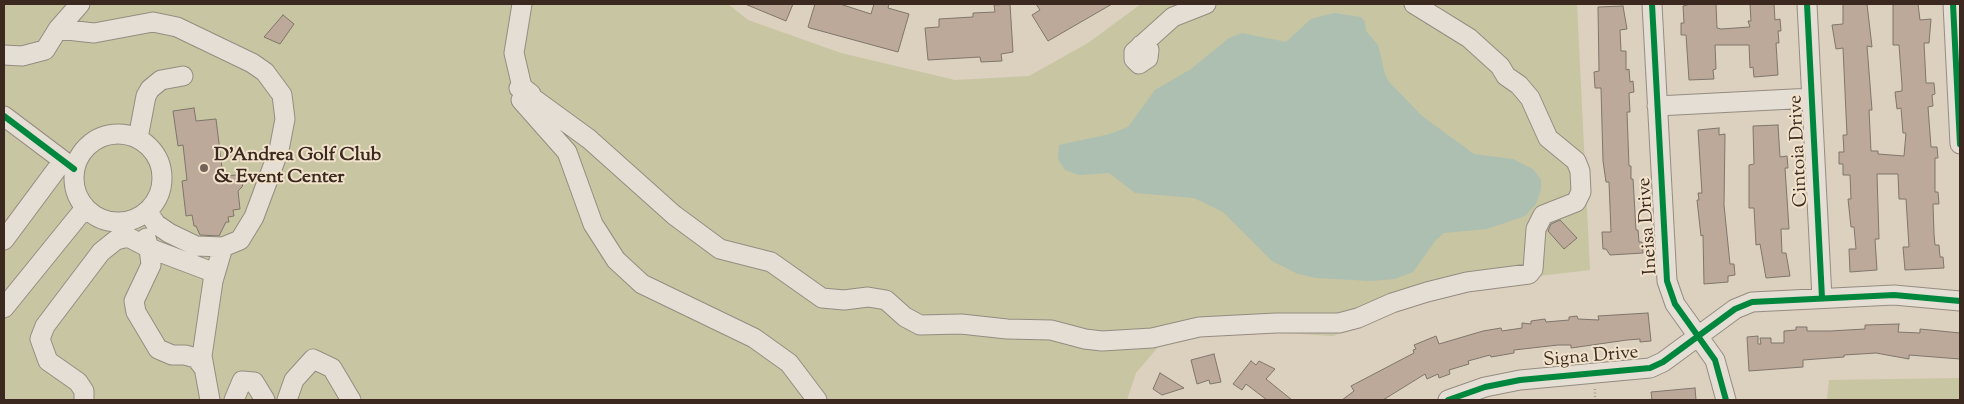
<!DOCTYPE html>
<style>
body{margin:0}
#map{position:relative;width:1964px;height:404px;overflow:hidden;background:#dcd0be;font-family:"Sorts Mill Goudy",serif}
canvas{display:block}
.frame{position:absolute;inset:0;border:5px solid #3b291f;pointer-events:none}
</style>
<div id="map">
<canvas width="1964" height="404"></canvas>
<div class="frame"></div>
</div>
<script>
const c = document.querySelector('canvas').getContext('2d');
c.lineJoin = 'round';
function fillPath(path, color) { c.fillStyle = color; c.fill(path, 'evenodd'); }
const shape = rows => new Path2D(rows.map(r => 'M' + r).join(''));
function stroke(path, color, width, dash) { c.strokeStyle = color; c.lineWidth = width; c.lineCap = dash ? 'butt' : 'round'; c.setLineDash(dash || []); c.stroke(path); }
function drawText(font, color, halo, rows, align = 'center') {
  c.font = font + ' "Sorts Mill Goudy",serif'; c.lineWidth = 4; c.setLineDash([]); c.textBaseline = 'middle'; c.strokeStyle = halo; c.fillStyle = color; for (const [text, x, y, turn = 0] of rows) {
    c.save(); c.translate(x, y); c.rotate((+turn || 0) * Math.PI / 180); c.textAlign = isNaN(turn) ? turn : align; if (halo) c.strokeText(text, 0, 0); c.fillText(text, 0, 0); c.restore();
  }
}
const green = shape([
 [4,4,728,4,748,20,841,53,955,80,1029,76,1088,43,1141,4,1577,4,1590,270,1470,284,1399,308,1333,336,1283,333,1195,333,1164,340,1136,373,1127,400,4,400],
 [1960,378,1960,400,1827,400,1829,380]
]);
const water = shape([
 [1334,13,1361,17,1365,22,1366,31,1378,45,1385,74,1389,82,1422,116,1474,154,1513,159,1533,169,1541,180,1541,189,1536,204,1525,216,1487,229,1444,233,1436,240,1413,272,1395,279,1371,281,1316,278,1298,274,1272,261,1223,212,1194,198,1135,193,1109,173,1079,175,1065,170,1058,159,1059,145,1110,134,1128,127,1155,90,1191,69,1229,38,1242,33,1286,42,1311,19]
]);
const building = shape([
 [745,4,793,4,786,21,745,4],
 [815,4,840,4,871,14,874,4,889,4,888,8,909,14,898,52,810,28,808,27,815,4],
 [1010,4,1013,52,1001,54,1002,61,981,62,980,57,928,60,925,28,939,27,939,19,973,17,973,13,995,12,994,5,1010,4],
 [1036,4,1112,4,1048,41,1032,15,1040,10,1036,4],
 [1691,4,1716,4,1717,28,1721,29,1750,27,1748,21,1751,21,1750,4,1774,4,1775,20,1780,19,1781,31,1778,31,1779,43,1776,43,1778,75,1754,77,1753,67,1750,68,1749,45,1715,45,1716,69,1713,70,1714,79,1689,80,1686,35,1681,35,1681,23,1684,23,1683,6,1691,4],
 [1843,4,1867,4,1872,47,1867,46,1872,110,1869,110,1871,151,1878,151,1878,154,1904,156,1906,133,1903,133,1901,108,1897,109,1895,92,1902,91,1902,85,1899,45,1893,45,1893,4,1918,4,1920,20,1931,19,1929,43,1924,43,1926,83,1934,83,1935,94,1932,95,1933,106,1928,107,1931,147,1937,147,1938,158,1935,158,1935,192,1938,192,1939,204,1933,204,1934,234,1935,245,1939,245,1940,257,1943,257,1944,268,1905,270,1903,247,1909,247,1906,199,1899,199,1898,174,1877,174,1879,239,1875,239,1877,270,1850,272,1849,249,1856,249,1854,227,1851,227,1848,199,1851,199,1850,175,1843,175,1843,164,1839,164,1839,152,1844,152,1843,135,1847,135,1843,48,1836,49,1832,25,1843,24,1843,4],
 [1623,6,1627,29,1620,30,1621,51,1626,51,1626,70,1629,69,1630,82,1633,81,1634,92,1629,93,1630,112,1627,112,1629,166,1631,166,1631,179,1633,179,1636,230,1638,230,1639,242,1642,242,1643,253,1610,255,1606,249,1603,249,1602,232,1611,232,1609,182,1606,182,1603,161,1601,88,1595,88,1594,72,1599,71,1598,7,1623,6],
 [283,15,294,24,280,44,264,37,283,15],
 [194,108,196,121,216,119,223,176,237,175,244,180,242,187,238,191,240,209,233,210,234,216,228,217,229,222,226,222,219,236,200,235,196,226,194,226,192,215,186,216,182,181,187,180,183,145,178,146,173,111,194,108],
 [1778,125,1780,157,1787,156,1788,168,1785,168,1789,229,1781,229,1782,253,1786,253,1790,276,1766,278,1760,244,1756,245,1754,208,1749,208,1749,165,1754,164,1753,126,1778,125],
 [1719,128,1719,135,1725,134,1724,205,1730,264,1734,264,1735,275,1728,276,1728,282,1704,284,1703,235,1701,236,1697,200,1699,200,1698,193,1702,193,1698,130,1719,128],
 [1560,220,1577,238,1564,249,1548,231,1551,224,1560,220],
 [1648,313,1651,341,1640,342,1640,339,1627,340,1571,348,1571,345,1558,345,1514,350,1514,353,1491,357,1490,355,1468,361,1469,364,1449,370,1450,374,1439,378,1438,374,1427,379,1425,374,1383,400,1342,400,1354,391,1351,386,1414,353,1413,350,1416,349,1414,345,1436,336,1439,344,1483,331,1501,328,1502,331,1522,328,1522,323,1531,324,1531,321,1545,319,1546,322,1569,320,1569,317,1577,316,1578,319,1599,320,1598,316,1648,313],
 [1899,324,1898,332,1920,333,1920,329,1960,333,1960,359,1909,355,1909,359,1876,353,1844,355,1844,357,1803,360,1803,367,1749,371,1747,337,1758,336,1758,344,1761,344,1760,338,1771,338,1771,343,1784,343,1784,331,1796,330,1796,327,1807,327,1807,331,1830,331,1865,329,1865,325,1899,324],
 [1214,354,1221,382,1210,384,1209,380,1197,384,1191,360,1214,354],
 [1251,361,1256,365,1259,361,1275,369,1266,379,1292,400,1267,400,1246,384,1242,390,1233,384,1251,361],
 [1160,373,1184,388,1162,395,1153,389,1160,373],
 [1695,388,1696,400,1652,400,1651,392,1695,388]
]);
const path = shape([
 [1595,389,1595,400]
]);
const minor = shape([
 [522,4,514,53,522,87,531,94],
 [1652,4,1667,281,1675,304,1715,360,1726,400],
 [1807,4,1822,298],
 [1953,4,1960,144],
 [58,29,94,33,153,22,177,27,252,63,265,72,282,95,285,119,279,150,254,217,240,240,223,247,196,246,169,233,156,224,147,211],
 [1141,45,1149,50,1148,58,1139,64,1134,59,1134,52,1173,17,1206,4],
 [4,55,22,56,45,50,58,29,80,4],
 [519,88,589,139,674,215,720,249,771,262,822,298,844,300,868,297,886,300,905,317,920,325,961,324,1007,329,1051,330,1085,339,1102,341,1152,338,1199,327,1276,323,1339,323,1358,318,1392,303,1427,292,1467,282,1529,274,1533,269,1536,229,1543,215,1576,202,1581,192,1580,171,1576,161,1548,138,1530,98,1519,85,1506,76,1500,66,1469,38,1414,4],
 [521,100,567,152,593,224,616,260,642,284,754,338,789,363,817,400],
 [1657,106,1812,98],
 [4,116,73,168],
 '74 178a44 44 0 1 1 88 0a44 44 0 1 1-88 0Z',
 [138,138,146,96,150,89,161,80,183,76],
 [146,238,149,248,215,273],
 [4,240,62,162],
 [4,308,85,208],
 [84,400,84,391,78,382,48,361,40,339,45,326,101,252,116,240,128,237,149,248,151,265,134,301,136,312,158,349,172,355,185,355,196,358,203,367],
 [210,400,202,356,213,281,223,247],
 [234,400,242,381,254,382,265,400],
 [287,400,294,380,313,359,332,368,351,400],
 [1448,400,1485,387,1520,380,1650,368,1663,362,1735,309,1752,302,1894,295,1960,301]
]);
const cycleway = shape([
 [1652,4,1667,281,1675,304,1715,360,1726,400],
 [1807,4,1822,298],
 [1953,4,1960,144],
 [4,116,74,169],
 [1448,400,1485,387,1520,380,1650,368,1663,362,1735,309,1752,302,1894,295,1960,301]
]);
const markers = [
 [204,168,5,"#736357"]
];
const streetNames = [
 ["Cintoia Drive",1800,151,-93],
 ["Ineisa Drive",1649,226,-94],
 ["Signa Drive",1591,358,-5]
];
const poiNames = [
 ["D'Andrea Golf Club",214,157],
 ["& Event Center",214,179]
];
fillPath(green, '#c8c5a2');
fillPath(water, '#acbfb1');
fillPath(building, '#bca99a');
stroke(building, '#7e766c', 1);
stroke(minor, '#958c81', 21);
stroke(path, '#a6a099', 2.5, [1, 2.5]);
stroke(minor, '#e4ded4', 19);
stroke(cycleway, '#00873e', 6);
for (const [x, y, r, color] of markers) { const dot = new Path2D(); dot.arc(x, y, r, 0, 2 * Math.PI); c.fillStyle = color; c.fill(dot); stroke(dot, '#f1e2cc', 2); }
drawText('19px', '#3b291f', '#f1e2cc', streetNames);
drawText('bold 19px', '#3b291f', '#f1e2cc', poiNames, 'left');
</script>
